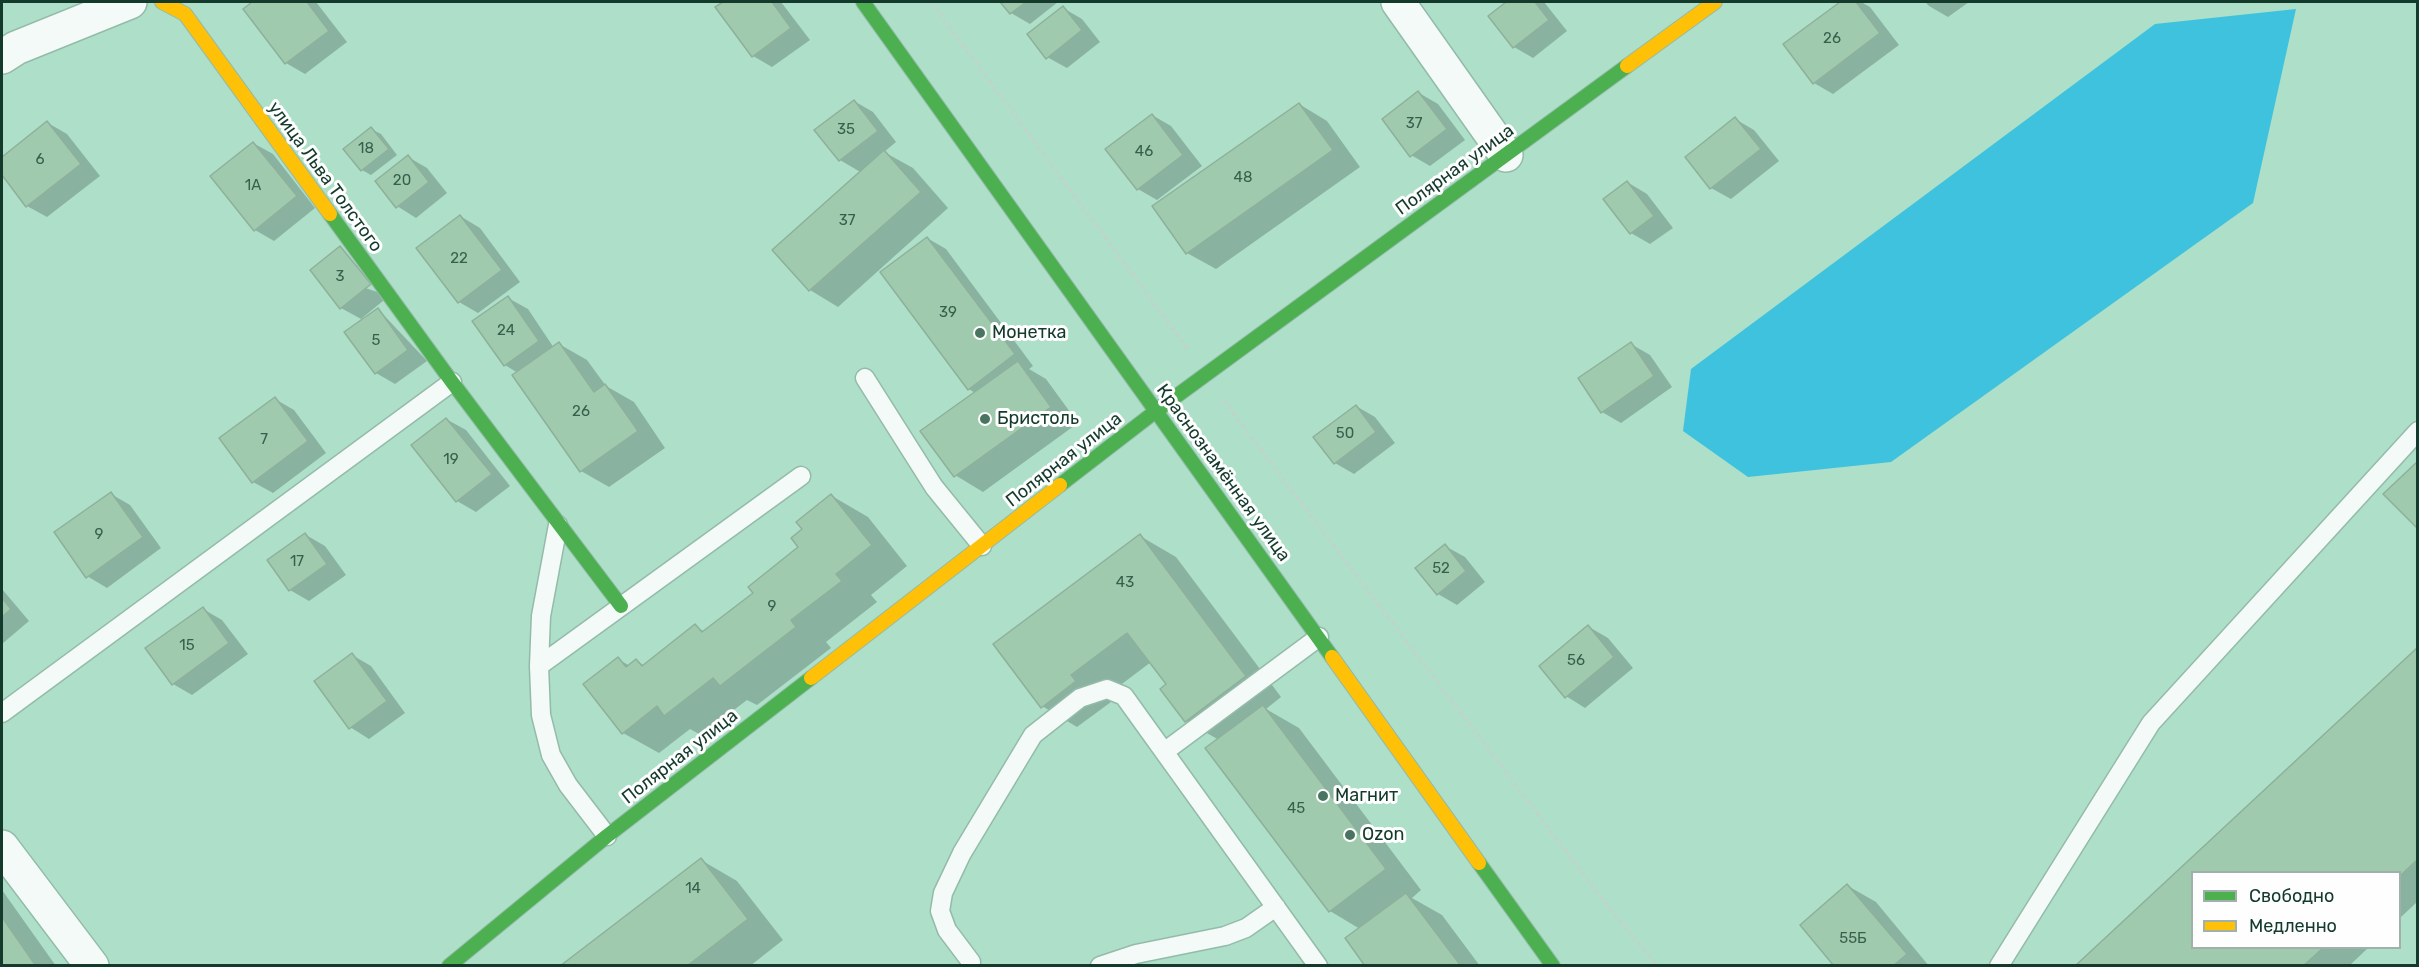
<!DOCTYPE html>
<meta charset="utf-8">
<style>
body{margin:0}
#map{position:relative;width:2419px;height:967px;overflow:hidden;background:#addfc9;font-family:Rubik,sans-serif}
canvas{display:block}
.frame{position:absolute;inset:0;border:3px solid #133a2b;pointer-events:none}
.legend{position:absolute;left:2191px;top:871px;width:210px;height:78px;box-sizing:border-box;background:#fefefe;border:2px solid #a0b0aa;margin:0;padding:8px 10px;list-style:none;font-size:18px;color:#133a2b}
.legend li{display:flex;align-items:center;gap:12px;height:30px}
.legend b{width:30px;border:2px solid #a0b0aa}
</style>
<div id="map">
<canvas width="2419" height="967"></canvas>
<div class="frame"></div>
<ul class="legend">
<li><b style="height:8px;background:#4caf50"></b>Свободно</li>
<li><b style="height:8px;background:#ffc107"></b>Медленно</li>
</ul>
</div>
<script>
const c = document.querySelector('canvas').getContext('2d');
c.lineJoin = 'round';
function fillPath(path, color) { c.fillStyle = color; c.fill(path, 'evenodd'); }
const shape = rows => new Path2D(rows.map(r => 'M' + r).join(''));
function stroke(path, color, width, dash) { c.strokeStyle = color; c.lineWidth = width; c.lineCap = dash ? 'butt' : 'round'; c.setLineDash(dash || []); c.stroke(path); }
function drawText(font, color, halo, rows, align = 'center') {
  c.font = font + ' Rubik,sans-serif'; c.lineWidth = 6; c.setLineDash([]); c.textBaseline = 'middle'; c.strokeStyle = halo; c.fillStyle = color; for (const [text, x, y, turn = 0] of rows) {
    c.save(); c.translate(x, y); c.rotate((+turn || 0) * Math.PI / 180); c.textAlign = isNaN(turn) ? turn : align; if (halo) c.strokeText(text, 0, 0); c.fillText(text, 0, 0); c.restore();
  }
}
const water = shape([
 [2296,9,2253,203,1891,462,1748,477,1683,431,1691,369,2155,24]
]);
const shadow = shape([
 [255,2,316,2,347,42,305,74,286,63,245,9],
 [726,2,781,2,810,40,772,67,753,56,717,8],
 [1002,2,1058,2,1030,24,1011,13],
 [1509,2,1544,2,1567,31,1533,58,1514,47,1490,16],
 [1843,2,1861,2,1870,7,1899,45,1833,94,1814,83,1785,45],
 [1925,2,1969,2,1948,17,1929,6],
 [1063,8,1082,19,1100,42,1067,68,1047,57],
 [1419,93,1438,104,1465,140,1430,166,1411,155],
 [854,101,873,112,896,142,884,152,913,168,948,208,838,307,810,290,862,173,840,160],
 [1299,104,1327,121,1360,167,1216,269,1187,253],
 [1152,115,1171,126,1202,166,1157,200,1138,189],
 [1735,119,1754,130,1779,161,1731,199,1711,188,1687,158],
 [48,123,67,134,100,176,47,217,27,206,2,173,2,158],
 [371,129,381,134,397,155,371,175,362,170],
 [253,143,273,154,315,208,274,241,255,230],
 [408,157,427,168,447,193,416,218,397,206],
 [1627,182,1647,194,1673,228,1650,244,1631,233,1605,199],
 [460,216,480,228,520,282,478,313,459,302],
 [927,238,946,249,1033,366,1029,369,1046,379,1078,423,983,492,955,475,975,393,969,389],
 [312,270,389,296,361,319,341,308],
 [508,298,528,309,554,348,559,344,587,360,606,386,634,402,665,448,609,487,581,471,518,373,505,365],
 [378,309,427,361,395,384,376,373,346,332],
 [1631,344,1650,355,1672,387,1621,423,1602,412],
 [275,399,294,410,326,453,273,493,253,482],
 [1356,406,1375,417,1395,443,1354,474,1335,463],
 [446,419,466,430,510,486,476,512,457,501],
 [111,494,130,505,161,548,107,588,87,576],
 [832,496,868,517,907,566,871,595,877,602,826,642,831,648,757,705,747,700,701,735,690,729,659,753,623,733,618,659,630,666,637,661,645,666,695,626,705,632,755,593,800,548,804,530],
 [306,535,325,546,346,575,309,601,290,590],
 [1140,536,1176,557,1281,697,1266,709,1299,728,1421,890,1412,898,1442,915,1480,966,1367,966,1360,929,1330,911,1219,740,1186,721,1168,684,1151,662,1106,696,1111,702,1077,727,1042,706],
 [1445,546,1465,557,1485,582,1457,605,1438,594],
 [2,589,29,621,2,644],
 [203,609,222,620,248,654,192,695,173,684],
 [1589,627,1608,638,1633,668,1585,708,1566,696],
 [2418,649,2418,901,2400,918,2400,872,2192,872,2192,948,2368,948,2349,966,2077,966],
 [352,655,371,666,405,713,369,739,350,727],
 [701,860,737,881,783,940,750,966,562,966],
 [1848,886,1876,902,1929,966,1836,966],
 [2,890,56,966,2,966]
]);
const building = shape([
 [252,2,307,2,329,31,285,64,243,9,252,2],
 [723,2,772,2,791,28,752,57,715,7,723,2],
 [1000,2,1026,2,1010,14,1000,2],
 [1506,2,1535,2,1549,20,1513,48,1488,16,1506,2],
 [1840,2,1856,2,1880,33,1813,84,1783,44,1840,2],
 [1063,6,1082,30,1046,59,1027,34,1063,6],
 [1418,91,1447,129,1410,157,1382,119,1418,91],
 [854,100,878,131,839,161,814,130,854,100],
 [1299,103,1333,150,1186,254,1152,206,1299,103],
 [1152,114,1183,155,1137,190,1105,149,1152,114],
 [1735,117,1761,149,1710,189,1685,157,1735,117],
 [47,121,81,164,26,207,2,175,2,157,47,121],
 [371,127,389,149,361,171,343,149,371,127],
 [253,142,297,196,254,231,210,176,253,142],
 [884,150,921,192,809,291,772,250,884,150],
 [408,155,429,182,396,208,375,181,408,155],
 [1627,181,1654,216,1630,234,1603,199,1627,181],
 [460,215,502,270,458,303,416,248,460,215],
 [927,237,1015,354,968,390,880,272,927,237],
 [340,246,371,284,340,309,310,270,340,246],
 [508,296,539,341,504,366,472,321,508,296],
 [378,308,408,350,375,374,344,332,378,308],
 [559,342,594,392,605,384,638,431,580,472,512,375,559,342],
 [1631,342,1654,376,1601,413,1578,378,1631,342],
 [1018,361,1051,407,954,477,920,431,1018,361],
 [275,397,308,441,252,483,219,438,275,397],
 [1356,405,1376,432,1334,464,1313,437,1356,405],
 [446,418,492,474,456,502,411,445,446,418],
 [2418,461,2418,529,2383,494,2418,461],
 [111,492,143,537,86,578,54,532,111,492],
 [831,494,872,545,836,574,842,581,791,620,796,627,720,686,713,678,664,716,657,706,622,734,583,684,618,657,626,667,636,659,642,666,695,624,702,632,753,593,748,587,798,547,791,538,802,529,796,522,831,494],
 [305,533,327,564,289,591,267,560,305,533],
 [1140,534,1246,676,1185,722,1160,689,1166,684,1127,633,1071,675,1076,681,1041,708,993,644,1140,534],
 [1445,544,1466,571,1437,595,1415,568,1445,544],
 [2,598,11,609,2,617,2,598],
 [203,607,229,643,172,685,145,648,203,607],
 [1588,625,1614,657,1565,698,1539,666,1588,625],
 [2418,647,2418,859,2400,876,2400,872,2192,872,2192,948,2323,948,2303,966,2075,966,2418,647],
 [352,653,387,701,349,729,314,681,352,653],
 [1263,705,1386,869,1329,912,1205,748,1263,705],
 [701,858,748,919,687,966,560,966,701,858],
 [1847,884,1907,954,1893,966,1834,966,1800,925,1847,884],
 [1406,893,1461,966,1365,966,1345,938,1406,893],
 [2,917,36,966,2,966,2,917]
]);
const path = shape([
 [931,2,1187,348],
 [1224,401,1609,908,1658,966]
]);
const lane = shape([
 [865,378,934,487,982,546],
 [539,666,541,616,558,525],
 [2,713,452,382],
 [1164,752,1319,637],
 [607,836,568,785,551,755,541,715,539,666,801,476],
 [971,962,947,930,940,911,943,893,962,853,1033,735,1080,698,1107,689,1124,696,1318,966],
 [1100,966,1136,954,1225,936,1246,928,1276,907],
 [1999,966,2151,723,2418,431]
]);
const street = shape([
 [1398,2,1506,155],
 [2,57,16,48,130,2],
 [2,847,92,966]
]);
const fast = shape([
 [863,2,1332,657],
 [330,214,452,382,621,606],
 [1060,485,1156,411,1627,66],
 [1479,863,1553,966],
 [449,966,607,836,811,678]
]);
const slow = shape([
 [162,2,185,14,330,214],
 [1627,66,1715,2],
 [1332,657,1479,863],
 [811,678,1060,485]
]);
const markers = [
 [980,333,6,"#497462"],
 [985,419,6,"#497462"],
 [1323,796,6,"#497462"],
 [1350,835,6,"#497462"]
];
const numberNames = [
 ["26",1832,39],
 ["37",1414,124],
 ["35",846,130],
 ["18",366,149],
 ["46",1144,152],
 ["6",40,160],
 ["48",1243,178],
 ["20",402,181],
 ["1А",253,186],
 ["37",847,221],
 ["22",459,259],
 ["3",340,277],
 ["39",948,313],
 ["24",506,331],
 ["5",376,341],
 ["26",581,412],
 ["50",1345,434],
 ["7",264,440],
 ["19",451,460],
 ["9",99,535],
 ["17",297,562],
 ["52",1441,569],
 ["43",1125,583],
 ["9",772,607],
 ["15",187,646],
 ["56",1576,661],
 ["45",1296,809],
 ["14",693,889],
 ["55Б",1853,939]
];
const streetNames = [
 ["Полярная улица",1455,170,-36],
 ["улица Льва Толстого",325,177,54],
 ["Полярная улица",1064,460,-38],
 ["Краснознамённая улица",1223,473,54],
 ["Полярная улица",680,757,-38]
];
const poiNames = [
 ["Монетка",992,333],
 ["Бристоль",997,419],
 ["Магнит",1335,796],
 ["Ozon",1362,835]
];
fillPath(water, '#3ec2dd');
fillPath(shadow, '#0003');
fillPath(building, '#a0caad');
stroke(building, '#8eb09b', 1.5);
stroke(lane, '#94bbaa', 21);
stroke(street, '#94bbaa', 36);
stroke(fast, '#94bbaa', 16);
stroke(slow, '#94bbaa', 16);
stroke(path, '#c3d2cc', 4, [3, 4.5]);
stroke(lane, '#f3faf7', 18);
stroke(street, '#f3faf7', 33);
stroke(fast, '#4caf50', 14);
stroke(slow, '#ffc107', 14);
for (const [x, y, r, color] of markers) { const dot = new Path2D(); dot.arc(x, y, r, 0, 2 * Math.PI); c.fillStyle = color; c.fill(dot); stroke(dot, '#fefefe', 2); }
drawText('15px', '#375f4c', null, numberNames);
drawText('18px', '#133a2b', '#fefefe', streetNames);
drawText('18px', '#133a2b', '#fefefe', poiNames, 'left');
</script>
